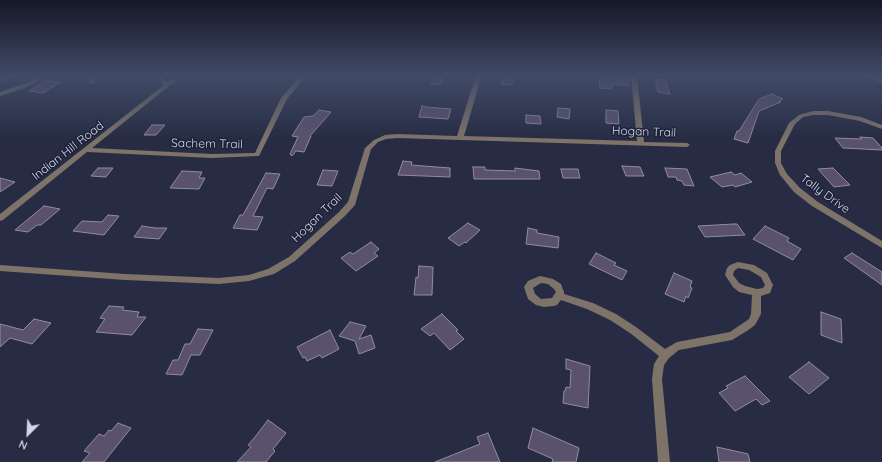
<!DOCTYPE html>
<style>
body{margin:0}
#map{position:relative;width:882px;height:462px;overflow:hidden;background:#272c44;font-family:Quicksand,sans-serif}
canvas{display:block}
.north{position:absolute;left:8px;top:414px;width:40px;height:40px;-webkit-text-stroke:3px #1d2239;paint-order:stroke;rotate:204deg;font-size:11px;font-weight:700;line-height:16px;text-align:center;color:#d3d7e7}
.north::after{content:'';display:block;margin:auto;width:14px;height:18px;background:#d3d7e7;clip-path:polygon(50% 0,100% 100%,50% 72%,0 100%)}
</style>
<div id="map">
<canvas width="882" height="462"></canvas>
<div class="north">N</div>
</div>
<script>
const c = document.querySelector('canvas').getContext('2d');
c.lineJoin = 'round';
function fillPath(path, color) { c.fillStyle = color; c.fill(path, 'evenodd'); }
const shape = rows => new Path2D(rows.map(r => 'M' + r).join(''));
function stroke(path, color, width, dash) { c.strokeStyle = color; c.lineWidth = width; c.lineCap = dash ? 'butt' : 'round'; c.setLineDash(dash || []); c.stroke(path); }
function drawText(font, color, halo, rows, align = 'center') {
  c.font = font + ' Quicksand,sans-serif'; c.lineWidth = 3; c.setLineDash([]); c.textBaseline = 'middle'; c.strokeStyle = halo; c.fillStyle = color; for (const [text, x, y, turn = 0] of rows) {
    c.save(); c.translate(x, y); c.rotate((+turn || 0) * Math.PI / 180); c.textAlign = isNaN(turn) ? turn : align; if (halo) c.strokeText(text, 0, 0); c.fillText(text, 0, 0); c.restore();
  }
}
const building = shape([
 [435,75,445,75,440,85,431,84,435,75],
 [504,75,514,76,512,85,501,84,504,75],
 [602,75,629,78,629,86,612,84,612,89,600,88,599,78,603,79,602,75],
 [655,79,665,80,670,94,658,92,655,79],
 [45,81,60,82,44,93,29,91,45,81],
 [772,94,783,99,779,101,781,102,759,111,748,143,734,139,737,131,739,131,759,99,772,94],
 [422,106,426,107,451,109,448,119,419,117,422,106],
 [558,108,570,109,569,119,557,117,558,108],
 [319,110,331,112,310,136,311,136,304,152,296,151,292,156,290,154,298,137,292,136,304,117,313,116,319,110],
 [606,110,618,111,619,124,606,123,606,110],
 [526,115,540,116,541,124,526,123,526,115],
 [152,125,165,125,156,135,144,135,152,125],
 [860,137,873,138,882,148,882,150,843,148,835,138,862,139,860,137],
 [403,161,412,162,411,165,450,168,450,177,398,175,403,161],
 [622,166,640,167,644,176,626,176,622,166],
 [473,167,485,167,485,170,515,171,515,168,539,171,540,179,474,179,473,167],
 [98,168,113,168,106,177,91,176,98,168],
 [665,168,687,169,694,186,684,185,682,181,677,180,676,177,668,177,665,168],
 [833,168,850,185,834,187,818,169,833,168],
 [561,169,578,169,580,178,563,178,561,169],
 [323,170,338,171,332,186,317,185,323,170],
 [182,171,202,172,199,178,205,178,199,189,170,188,182,171],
 [731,172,735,175,741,173,752,182,735,187,733,185,722,187,710,177,731,172],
 [266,173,280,174,273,189,267,188,253,216,263,217,257,230,233,228,240,215,243,215,266,173],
 [0,178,15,182,0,192,0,178],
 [44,206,60,209,41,225,37,225,28,232,15,230,44,206],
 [108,215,119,216,104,235,73,231,82,221,102,222,108,215],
 [468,223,480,230,466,243,465,242,459,246,448,238,468,223],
 [734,224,737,224,745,235,705,237,698,226,734,224],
 [142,226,155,228,167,228,159,239,134,237,142,226],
 [765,226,789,238,787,241,801,249,793,260,753,239,765,226],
 [528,228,537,230,537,233,559,237,558,248,526,244,528,228],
 [371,242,379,249,374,253,378,256,356,271,341,258,350,252,353,254,371,242],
 [596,253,616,263,614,265,627,271,622,280,589,264,596,253],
 [852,253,882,272,882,285,844,258,852,253],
 [419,266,433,267,432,295,414,295,416,277,418,278,419,266],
 [674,273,692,281,690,287,692,288,688,298,686,296,684,302,665,294,674,273],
 [109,306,124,307,122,310,139,312,137,317,146,317,132,335,96,332,105,319,100,318,109,306],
 [821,312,841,319,842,343,821,335,821,312],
 [442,314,458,330,456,331,464,339,450,350,434,333,430,336,421,329,442,314],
 [34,319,51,323,32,344,10,338,0,347,0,324,23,330,34,319],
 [350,322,366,326,359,339,371,335,375,348,359,354,355,341,339,336,350,322],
 [198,329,213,330,200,355,191,355,182,375,166,374,173,360,178,360,185,344,190,344,198,329],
 [330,330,339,349,322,358,320,355,307,361,305,357,303,358,297,347,330,330],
 [566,359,590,366,588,408,563,403,564,391,565,391,566,387,570,388,571,370,566,369,566,359],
 [809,362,829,378,809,394,789,377,809,362],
 [745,376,770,401,762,405,756,399,735,411,719,393,728,388,726,386,745,376],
 [268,420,286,433,273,449,275,451,266,462,237,462,251,447,248,445,255,437,268,420],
 [118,423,131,428,104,462,82,462,90,453,84,451,99,434,104,436,109,430,111,431,118,423],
 [533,428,579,448,576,462,552,462,553,459,528,448,533,428],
 [488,433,500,462,435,462,480,444,477,437,488,433],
 [717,447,748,454,750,462,719,462,717,447]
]);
const street = shape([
 [15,75,24,75,0,82,0,78,15,75],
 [36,75,42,75,36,83,22,89,0,96,0,92,32,81,36,75],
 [86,75,92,75,95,83,94,84,90,84,86,75],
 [157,75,163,75,162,77,167,82,179,75,186,75,169,86,92,148,212,154,255,153,281,98,301,75,307,75,287,99,259,156,212,158,87,152,3,220,0,221,0,214,164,85,156,77,157,75],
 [476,75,482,75,464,136,637,141,631,75,637,75,644,142,687,143,690,145,687,147,397,138,386,139,378,142,371,149,355,205,345,216,295,261,274,274,249,281,219,284,125,280,0,271,0,265,125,274,219,278,249,275,268,269,289,257,339,212,348,202,365,148,374,140,385,135,397,134,457,136,476,75],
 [863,75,871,75,882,79,882,83,863,75],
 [813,111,828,111,861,117,882,125,882,129,860,121,828,115,813,115,803,117,795,124,781,151,781,163,787,174,800,188,818,202,882,241,882,248,812,206,794,192,780,175,775,163,775,151,789,123,799,115,813,111],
 [738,262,754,265,767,273,773,285,770,293,761,296,761,314,755,325,747,331,732,340,679,350,669,358,664,365,662,379,670,462,658,462,652,379,654,364,659,356,630,333,610,320,587,309,561,300,557,305,554,306,544,307,536,305,528,299,524,287,528,281,540,276,553,279,561,284,564,292,564,294,593,303,616,314,636,327,665,349,677,342,730,332,749,319,751,314,752,295,739,292,733,287,725,275,727,268,730,265,738,262],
 [738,268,749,270,761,277,765,285,763,288,757,289,745,286,739,283,733,275,734,271,738,268],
 [541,283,548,284,554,289,556,292,552,298,541,299,535,294,533,288,541,283]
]);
const streetNames = [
 ["Hogan Trail",644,132,2],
 ["Sachem Trail",207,144,1],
 ["Indian Hill Road",68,151,-38],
 ["Tally Drive",825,194,36],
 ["Hogan Trail",317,218,-44]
];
fillPath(building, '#5a526d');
stroke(building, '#928aa7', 1);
fillPath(street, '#7d7369');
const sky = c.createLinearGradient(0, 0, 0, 140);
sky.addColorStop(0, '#151825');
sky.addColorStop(0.54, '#414b67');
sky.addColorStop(1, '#414b6700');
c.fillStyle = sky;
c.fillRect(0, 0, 882, 140);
drawText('12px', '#d3d7e7', '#1d2239', streetNames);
</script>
